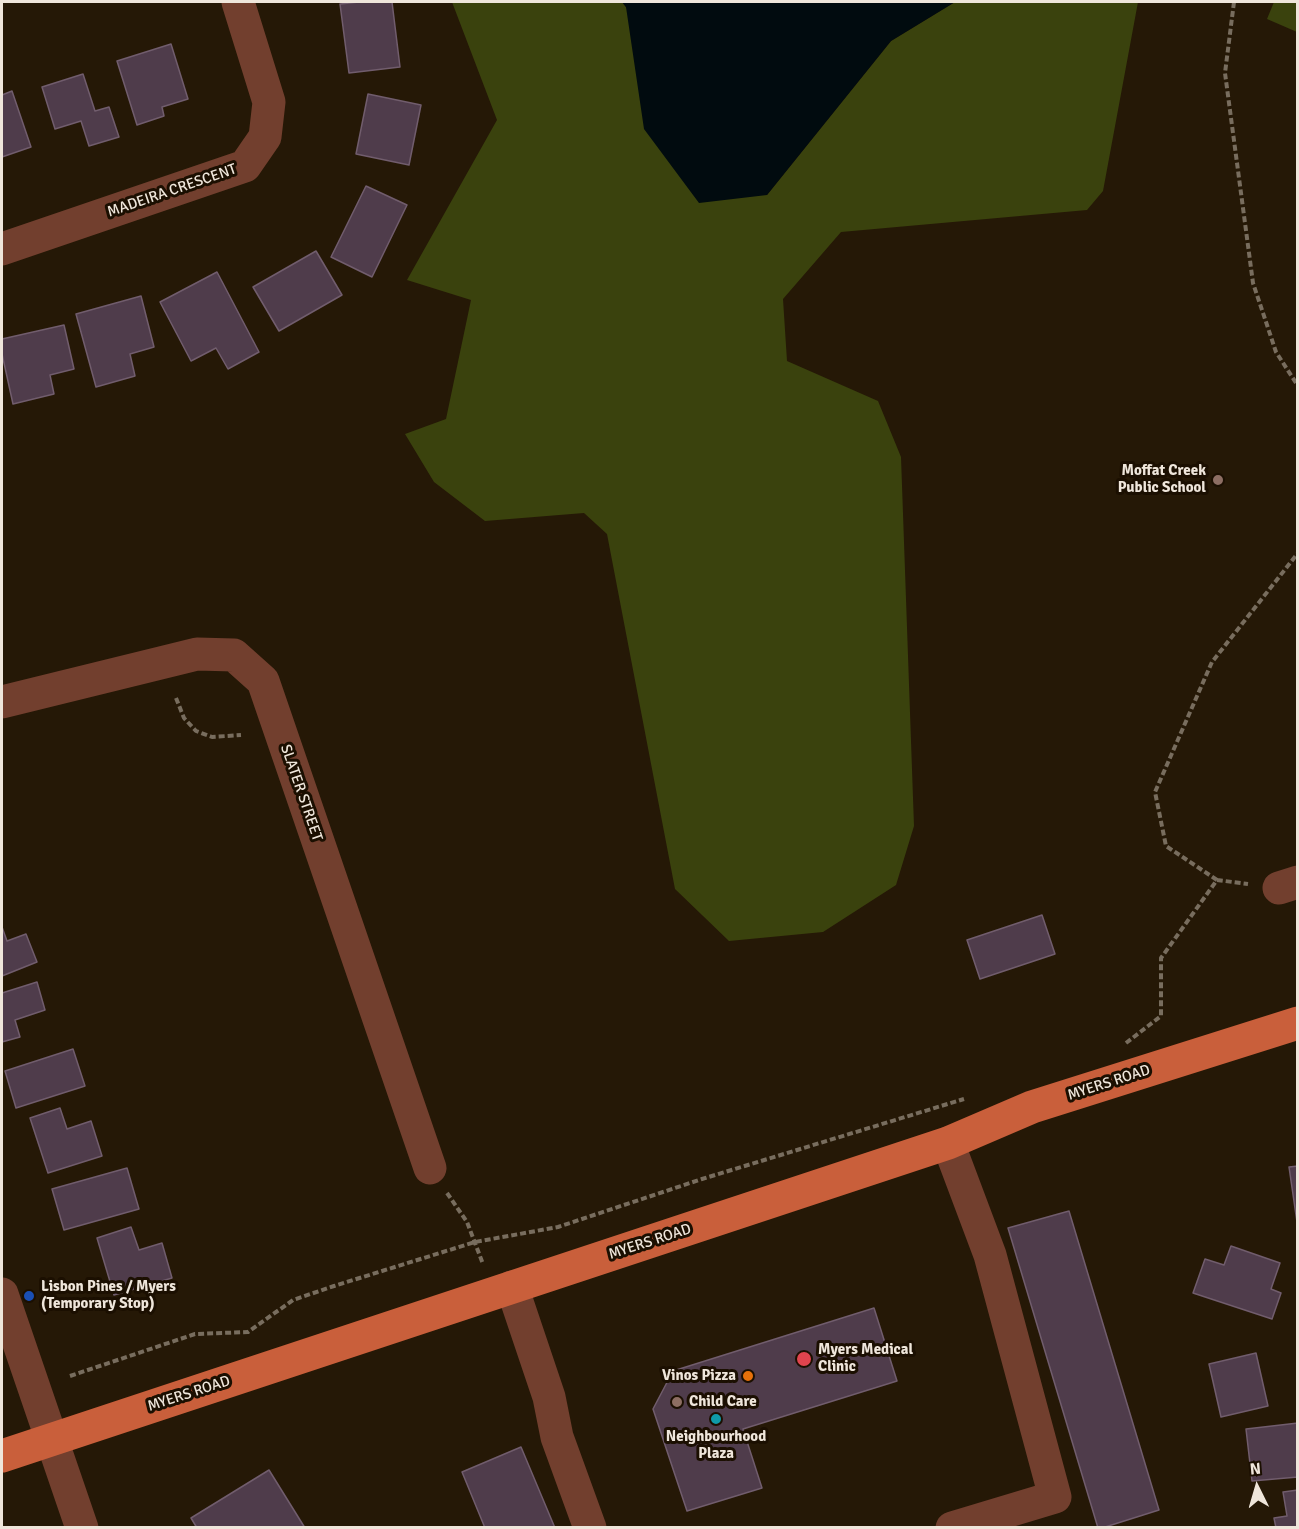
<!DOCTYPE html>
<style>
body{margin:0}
#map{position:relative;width:1299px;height:1529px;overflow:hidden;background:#251806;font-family:Signika,sans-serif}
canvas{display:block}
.frame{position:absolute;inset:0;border:3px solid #efe6db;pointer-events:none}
.north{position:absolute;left:1227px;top:1457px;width:60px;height:60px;-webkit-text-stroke:4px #1b0f01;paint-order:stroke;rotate:355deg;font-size:16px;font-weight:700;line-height:24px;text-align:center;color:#efe6db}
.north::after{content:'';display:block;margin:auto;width:21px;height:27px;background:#efe6db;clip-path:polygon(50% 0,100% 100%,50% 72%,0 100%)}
</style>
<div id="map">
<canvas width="1299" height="1529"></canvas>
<div class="frame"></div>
<div class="north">N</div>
</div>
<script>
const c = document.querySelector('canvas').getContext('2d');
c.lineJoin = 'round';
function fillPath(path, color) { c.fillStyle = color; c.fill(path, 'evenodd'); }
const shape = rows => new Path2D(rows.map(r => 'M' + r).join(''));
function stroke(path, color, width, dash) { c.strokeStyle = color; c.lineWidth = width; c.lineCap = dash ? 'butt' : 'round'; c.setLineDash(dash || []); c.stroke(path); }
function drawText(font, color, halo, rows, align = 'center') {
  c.font = font + ' Signika,sans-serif'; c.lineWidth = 6; c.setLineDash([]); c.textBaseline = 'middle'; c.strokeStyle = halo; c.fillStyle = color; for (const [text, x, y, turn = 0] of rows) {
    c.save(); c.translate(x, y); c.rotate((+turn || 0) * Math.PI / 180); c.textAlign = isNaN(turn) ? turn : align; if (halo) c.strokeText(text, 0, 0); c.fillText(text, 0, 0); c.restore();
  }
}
const green = shape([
 [452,2,622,2,767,195,891,41,955,2,1138,2,1103,191,1087,210,841,232,783,299,787,361,878,401,901,457,914,826,896,885,823,932,729,941,675,889,607,534,584,513,485,521,434,482,405,434,446,419,471,300,407,280,497,120],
 [1274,2,1297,2,1297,32,1267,19]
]);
const water = shape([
 [622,2,955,2,891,41,767,195,699,203,644,129,626,7]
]);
const building = shape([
 [359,2,392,2,400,67,349,73,340,4,359,2],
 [171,44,188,99,162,107,164,116,137,125,117,61,171,44],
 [83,74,95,111,109,107,119,137,89,146,81,121,55,129,42,87,83,74],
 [12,91,31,147,2,157,2,95,12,91],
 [368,94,421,105,409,165,356,154,368,94],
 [366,186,407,205,372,277,331,257,366,186],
 [316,251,342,295,279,331,253,287,316,251],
 [217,272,259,352,228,369,216,348,191,361,160,302,217,272],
 [141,296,154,347,130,354,135,376,96,387,76,314,141,296],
 [64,325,74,369,50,375,54,394,13,404,2,354,2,339,64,325],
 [1042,915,1055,954,980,979,967,940,1042,915],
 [2,927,7,941,26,934,37,962,2,976,2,927],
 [37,982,45,1010,15,1020,20,1037,2,1042,2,993,37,982],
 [73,1049,85,1086,16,1108,5,1071,73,1049],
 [60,1108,67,1129,91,1121,102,1156,48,1173,30,1118,60,1108],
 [1298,1166,1298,1229,1289,1167,1298,1166],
 [127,1168,139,1209,64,1230,52,1189,127,1168],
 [1069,1211,1159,1510,1102,1528,1098,1528,1008,1228,1069,1211],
 [131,1227,139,1250,162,1243,172,1278,114,1295,97,1238,131,1227],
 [1231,1246,1280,1263,1271,1289,1281,1293,1272,1319,1193,1293,1205,1259,1224,1265,1231,1246],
 [874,1308,897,1381,743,1429,762,1488,687,1511,653,1409,673,1371,874,1308],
 [1256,1353,1268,1406,1221,1417,1209,1364,1256,1353],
 [1298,1423,1298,1477,1252,1481,1246,1429,1298,1423],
 [521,1447,555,1528,485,1528,462,1472,521,1447],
 [269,1470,305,1528,197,1528,191,1518,269,1470],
 [1298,1490,1298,1528,1276,1528,1274,1518,1287,1516,1283,1492,1298,1490]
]);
const path = shape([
 [1234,2,1225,73,1253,283,1276,352,1298,386],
 [176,698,184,718,196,731,212,737,241,735],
 [1217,880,1166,846,1155,792,1212,662,1298,553],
 [1126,1043,1161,1016,1161,958,1217,880,1248,884],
 [447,1193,467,1222,483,1264],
 [70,1376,195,1334,248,1332,293,1300,334,1286,475,1242,558,1227,702,1179,964,1099]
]);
const minor = shape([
 [2,249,245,166,265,137,269,102,238,2],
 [2,702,197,654,234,655,263,681,430,1168],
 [1279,888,1298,882],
 [948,1143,990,1255,1055,1497,952,1528],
 [512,1287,549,1397,557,1437,590,1528],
 [2,1294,82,1528]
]);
const major = shape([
 [2,1456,948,1143,1032,1107,1298,1023]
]);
const markers = [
 [1218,480,6,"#8d6e63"],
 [29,1296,6,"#1a4fb4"],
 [804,1359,8,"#e0444e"],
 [748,1376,6,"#e8710a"],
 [677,1402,6,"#8d6e63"],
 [716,1419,6,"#0f9aa8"]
];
const streetNames = [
 ["MADEIRA CRESCENT",172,191,-19],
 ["SLATER STREET",301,793,71],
 ["MYERS ROAD",1109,1083,-18],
 ["MYERS ROAD",650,1242,-18],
 ["MYERS ROAD",189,1394,-18]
];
const poiNames = [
 ["Moffat Creek",1206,471,"right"],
 ["Public School",1206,488,"right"],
 ["Lisbon Pines / Myers",41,1287],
 ["(Temporary Stop)",41,1304],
 ["Myers Medical",818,1350],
 ["Clinic",818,1367],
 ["Vinos Pizza",736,1376,"right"],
 ["Child Care",689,1402],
 ["Neighbourhood",716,1437,"center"],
 ["Plaza",716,1454,"center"]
];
fillPath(green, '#3a420d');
fillPath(water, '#010b0f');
fillPath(building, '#4f3c4b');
stroke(building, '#715d6d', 1.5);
stroke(path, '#786d5e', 4, [6, 3]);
stroke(minor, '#723f2e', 33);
stroke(major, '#c95f3b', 33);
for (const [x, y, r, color] of markers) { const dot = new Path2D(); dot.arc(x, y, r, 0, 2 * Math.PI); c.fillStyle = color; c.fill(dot); stroke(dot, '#1b0f01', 2); }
drawText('15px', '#efe6db', '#1b0f01', streetNames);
drawText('bold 15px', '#efe6db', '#1b0f01', poiNames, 'left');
</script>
